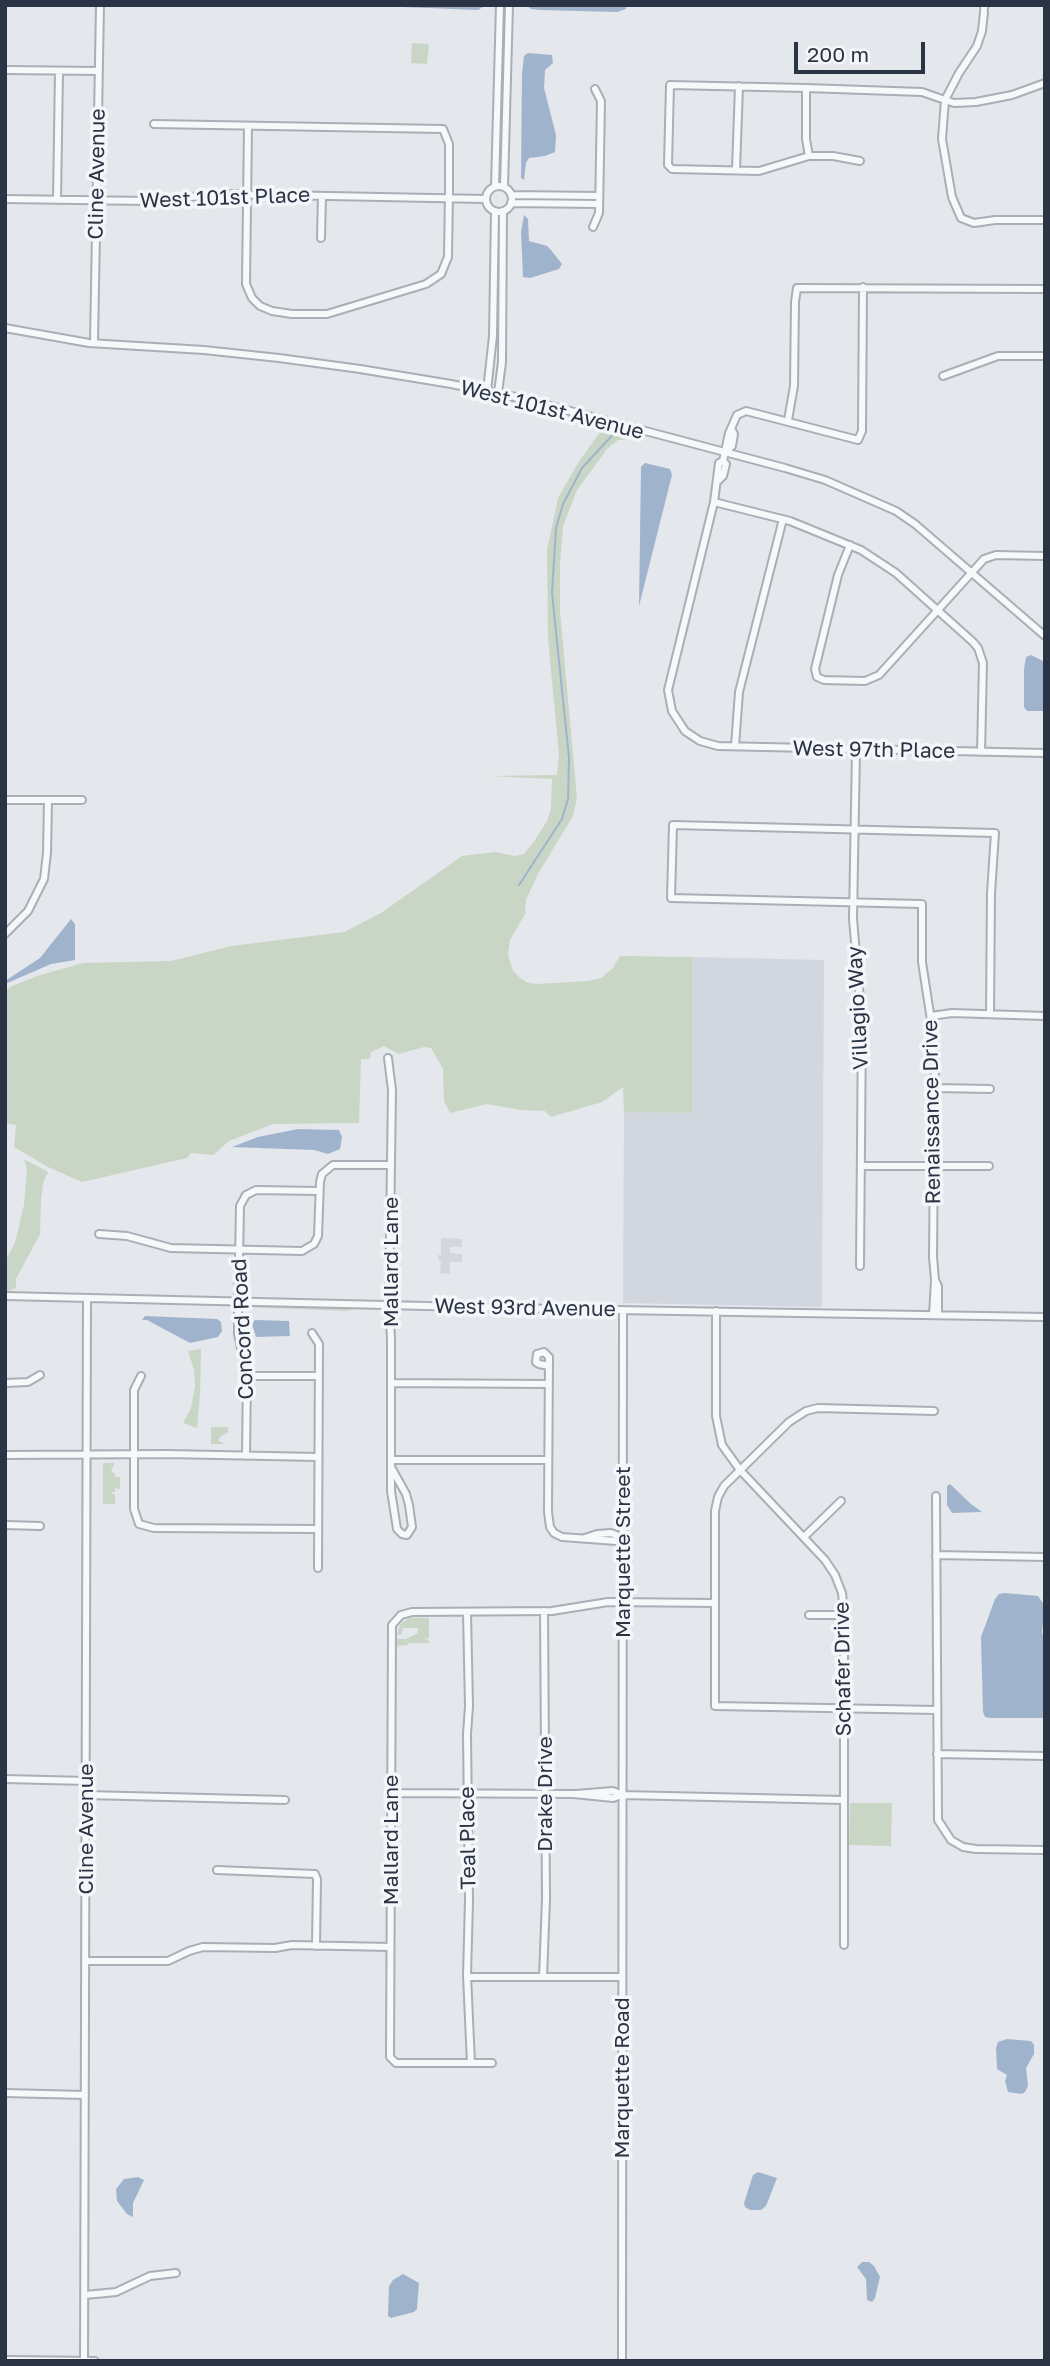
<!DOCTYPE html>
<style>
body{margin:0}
#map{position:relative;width:1050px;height:2366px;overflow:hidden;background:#e4e7ec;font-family:"Golos Text",sans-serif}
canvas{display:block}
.frame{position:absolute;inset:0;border:7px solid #2b3445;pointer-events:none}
.scale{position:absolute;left:794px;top:42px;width:131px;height:32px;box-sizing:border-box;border:4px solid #2b3445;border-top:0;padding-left:9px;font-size:21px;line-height:24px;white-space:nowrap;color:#2b3445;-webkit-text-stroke:5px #f4f6f9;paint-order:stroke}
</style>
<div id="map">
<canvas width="1050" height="2366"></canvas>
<div class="frame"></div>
<div class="scale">200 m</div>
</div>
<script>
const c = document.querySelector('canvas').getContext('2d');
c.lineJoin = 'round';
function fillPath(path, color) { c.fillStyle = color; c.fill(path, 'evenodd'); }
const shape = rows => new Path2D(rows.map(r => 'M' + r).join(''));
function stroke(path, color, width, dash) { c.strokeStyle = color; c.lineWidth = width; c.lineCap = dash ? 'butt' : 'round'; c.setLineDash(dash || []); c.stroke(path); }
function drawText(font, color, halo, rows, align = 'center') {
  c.font = font + ' "Golos Text",sans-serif'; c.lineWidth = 7; c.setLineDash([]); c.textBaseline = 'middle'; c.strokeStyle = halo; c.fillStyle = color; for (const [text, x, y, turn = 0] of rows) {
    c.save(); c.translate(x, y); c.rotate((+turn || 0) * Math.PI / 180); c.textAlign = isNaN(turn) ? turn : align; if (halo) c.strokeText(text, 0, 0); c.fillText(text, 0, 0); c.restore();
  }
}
const built = shape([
 [692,957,824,960,822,1307,623,1303,624,1112,692,1113],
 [441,1238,462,1239,462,1247,450,1247,450,1253,462,1254,462,1262,450,1262,450,1274,440,1273,441,1261,438,1260,438,1255,441,1255]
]);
const green = shape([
 [412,43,429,44,427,64,411,63],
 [501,66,503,68,500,181,497,180],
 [496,217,501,217,501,219,499,335,496,337],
 [502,397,645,436,644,438,618,440,608,448,577,490,563,526,560,565,560,611,577,798,573,816,538,874,526,900,525,914,510,940,508,955,513,971,519,977,526,982,536,984,589,981,601,978,613,968,620,956,692,957,692,1113,624,1112,623,1087,602,1102,551,1117,545,1111,521,1110,487,1104,450,1113,444,1101,443,1069,431,1048,424,1047,399,1054,384,1046,371,1052,370,1059,361,1059,359,1123,273,1124,229,1141,213,1155,191,1153,187,1158,82,1182,48,1167,14,1147,16,1125,5,1123,5,992,10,987,37,976,83,963,171,961,231,946,344,932,381,913,462,856,495,852,515,856,524,854,535,840,547,821,551,809,552,779,490,776,557,775,559,754,548,639,547,550,558,498,578,463,600,432,599,429,585,423,502,400],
 [24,1159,48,1172,43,1183,41,1200,40,1234,16,1279,16,1288,5,1292,5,1261,15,1243,24,1205,27,1170],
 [264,1304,356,1307,356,1309,346,1311,244,1307],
 [201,1349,200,1395,197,1428,183,1423,191,1408,195,1386,194,1370,188,1351],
 [211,1427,228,1427,228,1433,221,1436,218,1441,225,1444,211,1444],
 [103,1463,114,1463,114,1467,111,1468,112,1472,115,1473,115,1477,120,1477,120,1489,115,1488,115,1492,111,1492,115,1495,115,1504,103,1504],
 [409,1618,429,1618,429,1638,424,1639,429,1640,429,1643,408,1643,408,1645,397,1646,397,1639,406,1639,418,1633,418,1628,403,1628,401,1635,397,1635,400,1624],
 [850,1803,892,1803,891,1846,849,1845]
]);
const water = shape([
 [351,5,486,5,478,10],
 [526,5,626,5,626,9,617,12,541,10,531,9],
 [528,53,552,55,553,63,545,70,544,88,556,135,555,152,545,156,529,158,526,163,524,180,521,178,522,74,524,56],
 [524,215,528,219,529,241,547,246,551,250,562,264,559,269,530,278,523,277,521,232],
 [645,463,670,469,672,475,639,606,641,467],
 [1031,655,1045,662,1045,711,1027,711,1024,707,1024,669,1026,657],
 [71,919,75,924,75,960,51,964,5,984,5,981,40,958],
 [298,1129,339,1130,342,1137,340,1149,328,1154,314,1150,232,1147,258,1137],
 [145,1316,217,1319,221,1322,222,1331,218,1337,190,1343,147,1320,142,1320],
 [255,1320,289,1321,290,1336,256,1337,252,1324],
 [950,1484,971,1504,982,1512,952,1513,947,1505,947,1486],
 [1005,1593,1038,1596,1045,1606,1042,1632,1045,1644,1045,1718,990,1718,985,1717,983,1712,981,1637,995,1599,999,1594],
 [1007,2039,1031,2041,1034,2045,1034,2054,1026,2068,1028,2086,1025,2092,1022,2094,1008,2092,1005,2081,1007,2075,997,2069,996,2048,998,2042],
 [758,2172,777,2178,766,2206,761,2210,750,2210,745,2207,744,2203,753,2175],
 [138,2177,144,2180,133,2203,133,2217,127,2214,117,2201,116,2189,124,2179],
 [862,2262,869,2262,874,2266,880,2277,875,2298,872,2302,867,2300,866,2279,857,2267],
 [403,2274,419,2283,417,2309,414,2312,391,2318,388,2316,389,2286,393,2280]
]);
const stream = shape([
 [519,885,562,819,568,799,569,758,552,593,556,528,563,504,582,468,619,428]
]);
const minor = shape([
 [984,8,985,5],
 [5,70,99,71],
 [1045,83,1012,95,976,102,954,103,945,100,942,139,952,197,961,218,974,223,995,220,1045,220],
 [806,88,670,85,668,165,672,169,759,171,809,156,806,139,806,88,922,92,945,100,959,73,977,46,982,31,984,12],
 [154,124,443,129,449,144,449,192,448,257,441,274,426,284,327,314,292,314,272,311,260,306,252,298,246,284,248,126],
 [809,156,833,156,860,161],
 [736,170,739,86],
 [495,186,500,5],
 '486 199a13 13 0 1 1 26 0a13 13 0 1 1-26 0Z',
 [504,187,509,5],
 [512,195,599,196],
 [5,199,148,201,223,194,486,199],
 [57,200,59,71],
 [511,203,599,204],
 [593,227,599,213,601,101,595,89],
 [321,238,322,196],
 [5,328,89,343,204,350,279,358,360,369,451,384,525,399,785,468,825,480,896,511,915,524,1045,636],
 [94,343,100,5],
 [943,376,998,356,1045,356],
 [487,391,493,336,495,211],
 [498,393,502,362,503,211],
 [788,420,794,386,795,302,797,288,1045,289],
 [726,452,732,446,734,434,732,430],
 [723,461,719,463,714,502,668,690,672,711,685,731,700,741,718,746,1045,753],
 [718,481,723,476,726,464,723,461,729,433,737,415,746,411,858,440,862,431,863,287],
 [714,502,790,521,861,550,896,573,973,642,978,648,983,663,981,752],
 [850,545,838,575,815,669,817,677,824,680,865,681,879,675,984,559,996,555,1045,556],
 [735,746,739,692,783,519],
 [856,750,853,919,862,1023,860,1266],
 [5,800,82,800],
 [5,934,28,911,44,879,47,853,48,800],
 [931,1016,952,1013,1045,1016],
 [388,1058,392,1090,389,1305,391,1338,391,1491,397,1529,402,1534,407,1535,412,1527,409,1505,406,1494,391,1467],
 [935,1088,990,1089],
 [862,1166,989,1166],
 [99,1234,127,1236,171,1248,302,1251,314,1244,318,1236,320,1182,322,1174,333,1165,391,1165],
 [5,1296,553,1309,1045,1317],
 [716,1311,716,1416,722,1445,740,1470,825,1560,835,1575,842,1593,844,1615,844,1945],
 [933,1315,935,1280],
 [938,1315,938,1286,935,1280,933,1257,935,1046,922,962,922,904,671,898,673,825,995,833,991,893,990,1014],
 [312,1333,319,1344,318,1568],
 [549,1366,539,1364,536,1362,537,1354,544,1352,549,1357,548,1512,550,1527,554,1533,562,1537,616,1541,623,1538],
 [141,1376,134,1390,134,1509,139,1524,154,1528,318,1529],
 [247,1376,318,1376],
 [5,1383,28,1382,40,1375],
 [391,1383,548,1384],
 [934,1411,818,1408,806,1411,789,1422,724,1486,718,1497,715,1511,715,1706,937,1710],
 [5,1455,167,1454,318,1457],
 [246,1456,247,1376,238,1334,238,1314,240,1206,246,1195,256,1190,319,1191],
 [391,1460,548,1460],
 [936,1496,938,1820,951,1840,963,1847,976,1849,1045,1850],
 [5,1525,40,1526],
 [804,1537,841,1501],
 [585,1538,597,1534,611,1533,623,1538],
 [936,1555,1045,1557],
 [467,1612,469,1706,467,1734,469,1901,467,1975,471,2063],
 [809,1615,844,1615],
 [937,1754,1045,1756],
 [5,1779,87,1781],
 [391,1793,574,1794,613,1798,622,1795,844,1800],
 [576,1794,613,1791,622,1795],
 [87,1795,285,1800],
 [217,1870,315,1874,317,1879,316,1946],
 [86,1961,168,1961,189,1951,203,1947,275,1948,292,1945,390,1947],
 [467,1977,622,1977],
 [543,1977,546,1899,544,1611],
 [492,2063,396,2063,390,2057,392,1625,401,1615,412,1612,552,1611,608,1602,715,1603],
 [5,2093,85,2095],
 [85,2295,116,2292,150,2276,176,2273],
 [5,2360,95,2361],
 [84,2361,87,1298],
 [622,2361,623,1310]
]);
const streetNames = [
 ["Cline Avenue",97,174,-89],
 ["West 101st Place",225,198,-2],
 ["West 101st Avenue",552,410,14],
 ["West 97th Place",874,750,1],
 ["Villagio Way",858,1008,-93],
 ["Renaissance Drive",932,1112,-91],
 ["Mallard Lane",391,1262,-90],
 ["West 93rd Avenue",525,1308,1],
 ["Concord Road",243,1329,-93],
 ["Marquette Street",623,1552,-90],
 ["Schafer Drive",843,1669,-91],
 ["Drake Drive",545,1794,-90],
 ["Cline Avenue",86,1829,-90],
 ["Teal Place",468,1838,-91],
 ["Mallard Lane",391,1840,-90],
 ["Marquette Road",622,2078,-90]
];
fillPath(built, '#d2d6de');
fillPath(green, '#c9d6c5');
fillPath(water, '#9fb4cc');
stroke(stream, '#9fb4cc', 2);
stroke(minor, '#a9aeb7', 10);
stroke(minor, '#f7f8fa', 6);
drawText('21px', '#2b3445', '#f4f6f9', streetNames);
</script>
